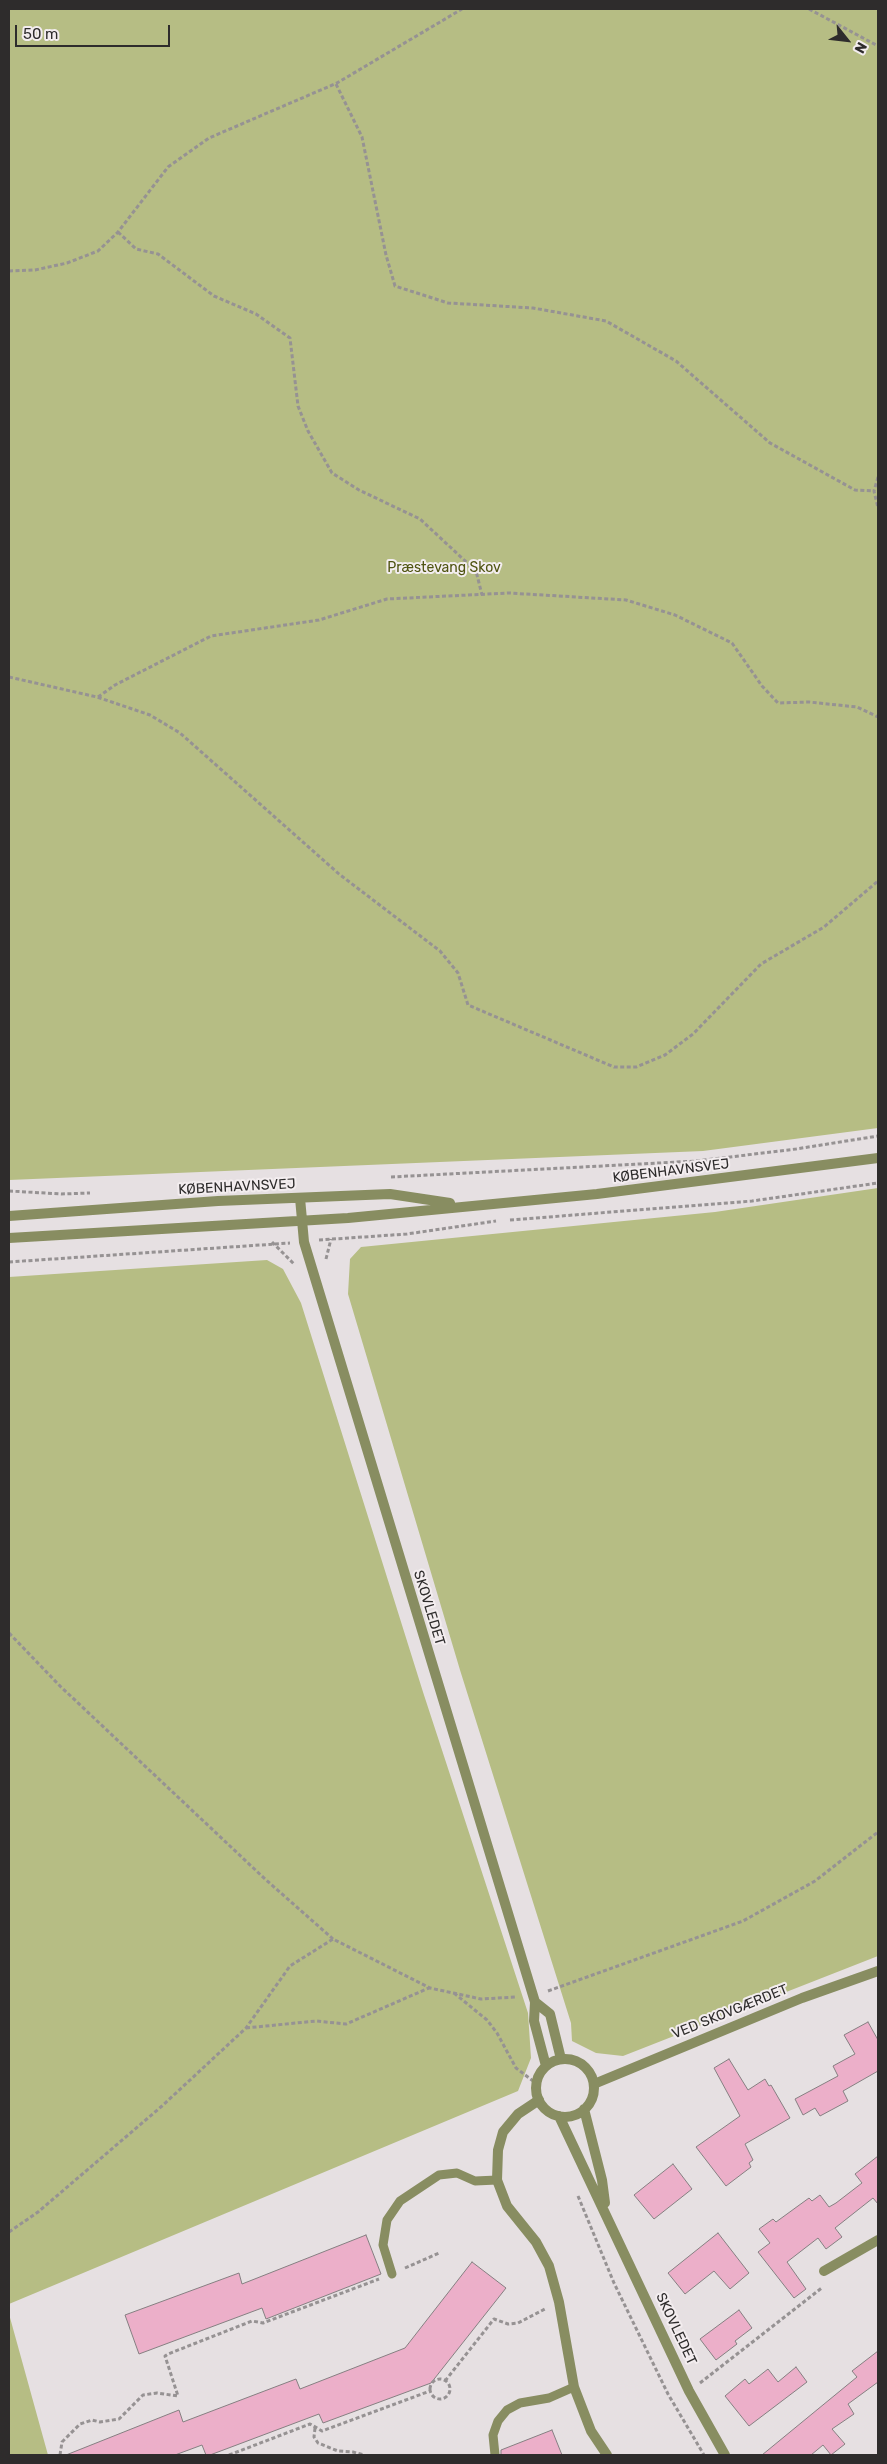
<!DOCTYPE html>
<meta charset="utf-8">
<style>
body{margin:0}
#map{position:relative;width:887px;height:2464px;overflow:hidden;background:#e6e0e2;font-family:Rubik,sans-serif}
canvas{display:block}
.frame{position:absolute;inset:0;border:10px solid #2e2c2c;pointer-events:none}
.north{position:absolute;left:822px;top:15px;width:50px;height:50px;-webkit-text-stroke:4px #f3edef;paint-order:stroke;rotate:119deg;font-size:14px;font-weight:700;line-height:20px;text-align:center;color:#2e2c2c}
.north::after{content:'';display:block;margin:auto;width:18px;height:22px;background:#2e2c2c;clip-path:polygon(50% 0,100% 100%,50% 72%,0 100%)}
.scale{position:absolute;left:15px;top:25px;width:155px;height:22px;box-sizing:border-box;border:2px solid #2e2c2c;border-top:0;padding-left:6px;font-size:15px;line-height:18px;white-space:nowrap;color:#2e2c2c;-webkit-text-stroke:4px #f3edef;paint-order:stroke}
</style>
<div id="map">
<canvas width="887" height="2464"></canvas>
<div class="frame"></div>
<div class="north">N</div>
<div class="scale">50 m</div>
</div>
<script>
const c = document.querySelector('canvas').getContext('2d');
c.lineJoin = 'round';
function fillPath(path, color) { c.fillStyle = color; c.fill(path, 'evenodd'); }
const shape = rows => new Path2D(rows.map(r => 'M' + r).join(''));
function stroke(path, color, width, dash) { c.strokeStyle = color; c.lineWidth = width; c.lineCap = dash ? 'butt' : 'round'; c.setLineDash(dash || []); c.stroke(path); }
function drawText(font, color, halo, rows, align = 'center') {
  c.font = font + ' Rubik,sans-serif'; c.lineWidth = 4; c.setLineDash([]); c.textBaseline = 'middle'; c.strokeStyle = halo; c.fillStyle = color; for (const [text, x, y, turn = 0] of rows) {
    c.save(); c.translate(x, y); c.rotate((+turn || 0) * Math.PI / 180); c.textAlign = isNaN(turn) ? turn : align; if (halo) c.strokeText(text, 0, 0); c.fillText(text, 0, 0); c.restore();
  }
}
const green = shape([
 [9,9,878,9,878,1128,703,1151,9,1180],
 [878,1188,878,1956,623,2056,596,2053,572,2041,571,2023,460,1670,348,1294,350,1259,361,1247,715,1212],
 [267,1260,283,1269,301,1303,423,1692,528,2013,531,2058,518,2091,9,2304,9,1277],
 [9,2314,48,2455,9,2455]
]);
const building = shape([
 [868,2022,878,2040,878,2071,843,2091,848,2101,820,2116,815,2108,803,2115,795,2099,838,2076,833,2066,855,2054,844,2035,868,2022],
 [729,2059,748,2090,765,2079,769,2086,771,2085,790,2118,745,2144,753,2160,749,2163,751,2167,726,2186,696,2147,740,2116,714,2068,729,2059],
 [878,2156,878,2204,873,2198,835,2228,842,2237,826,2249,818,2238,787,2262,806,2289,794,2298,758,2252,770,2243,759,2229,773,2219,776,2222,809,2198,812,2201,820,2195,829,2207,836,2203,862,2183,855,2174,878,2156],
 [673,2164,692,2189,654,2219,634,2195,673,2164],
 [718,2233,749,2273,730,2289,714,2271,685,2294,668,2273,718,2233],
 [366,2235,381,2274,266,2319,262,2308,139,2354,125,2315,239,2273,242,2284,366,2235],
 [472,2262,506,2288,431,2383,323,2423,319,2414,210,2455,206,2455,202,2445,175,2455,66,2455,179,2410,183,2422,296,2379,300,2389,405,2348,472,2262],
 [739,2310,752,2328,735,2341,737,2344,716,2360,700,2339,739,2310],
 [878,2351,878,2382,848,2404,854,2414,832,2429,845,2444,831,2455,823,2445,811,2455,762,2455,857,2377,852,2371,878,2351],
 [796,2367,807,2382,749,2426,725,2396,745,2379,749,2384,768,2369,778,2382,796,2367],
 [552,2430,562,2455,501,2455,501,2450,552,2430]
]);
const path = shape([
 [809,9,878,46],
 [336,84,362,137,386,255,395,286,448,303,533,308,606,321,676,361,770,443,855,490,874,491],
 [118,232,136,249,158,254,214,296,256,314,290,338,298,406,308,431,332,473,359,490,420,519,476,571,482,595],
 [9,271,35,270,67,263,98,251,118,232,168,167,209,138,337,83,462,9],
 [878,477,874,491,878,508],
 [9,677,97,697,150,715,180,733,339,874,440,951,458,973,468,1005,614,1067,636,1067,665,1055,693,1034,761,964,824,927,878,881],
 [98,697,115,685,211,636,319,620,387,599,509,593,626,600,675,615,732,643,762,686,778,703,809,702,857,707,878,717],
 [391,1177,697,1161,796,1149,878,1136],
 [9,1191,61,1194,90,1193],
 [510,1220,752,1201,878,1183],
 [319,1240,407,1234,496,1221],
 [272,1242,294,1264],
 [326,1259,331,1239],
 [9,1262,290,1243],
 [9,1633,60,1686,265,1879,333,1939],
 [548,1991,743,1921,815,1881,878,1832],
 [454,1993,487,2020,497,2033,516,2068,537,2084],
 [246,2028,316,2021,346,2024,429,1988],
 [578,2196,614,2283,668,2394,704,2455],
 [9,2232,38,2212,162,2106,246,2028,290,1966,333,1939,430,1988,481,1999,517,1997],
 [405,2268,439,2253],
 '430 2389a10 10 0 1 1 20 0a10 10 0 1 1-20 0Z',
 [445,2381,494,2319,508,2324,518,2323,545,2309],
 [700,2383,823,2287],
 [315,2428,314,2437,318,2443,338,2451,353,2452,364,2455],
 [60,2455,62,2442,80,2424,92,2420,100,2422,119,2419,143,2395,157,2393,178,2396,165,2356,168,2354,252,2321,263,2323,379,2279],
 [229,2455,310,2424,322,2431,430,2391]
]);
const service = shape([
 [392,2274,383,2245,387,2220,400,2201,439,2175,457,2173,475,2181,497,2180],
 [495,2455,493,2435,498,2421,507,2410,520,2403,549,2398,574,2387]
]);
const minor = shape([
 [594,2084,802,1998,878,1971],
 [539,2100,518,2114,503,2132,498,2150,497,2180,507,2206,536,2242,549,2266,559,2302,574,2387,591,2431,607,2455],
 [824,2271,878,2240]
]);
const tertiary = shape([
 [300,1198,304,1242,535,2002,534,2021,546,2066],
 [9,1216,218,1201,390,1194,450,1203],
 [9,1238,348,1218,597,1194,878,1158],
 [535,2002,550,2014,561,2059],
 '536 2088a29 29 0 1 1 58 0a29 29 0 1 1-58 0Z',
 [584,2109,602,2180,605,2203],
 [559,2116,689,2391,725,2455]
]);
const parkNames = [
 ["Præstevang Skov",444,568]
];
const streetNames = [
 ["KØBENHAVNSVEJ",671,1171,-7],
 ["KØBENHAVNSVEJ",237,1187,-3],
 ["SKOVLEDET",429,1608,73],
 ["VED SKOVGÆRDET",730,2012,-22],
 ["SKOVLEDET",676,2329,65]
];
fillPath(green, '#b6bd84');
fillPath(building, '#ecafc9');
stroke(building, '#857f81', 1);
stroke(path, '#969293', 3, [4, 2.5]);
stroke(service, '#888d61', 9);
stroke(minor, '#888d61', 10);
stroke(tertiary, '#888d61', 10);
drawText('14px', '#4f5411', '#f3edef', parkNames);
drawText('14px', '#2e2c2c', '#f3edef', streetNames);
</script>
